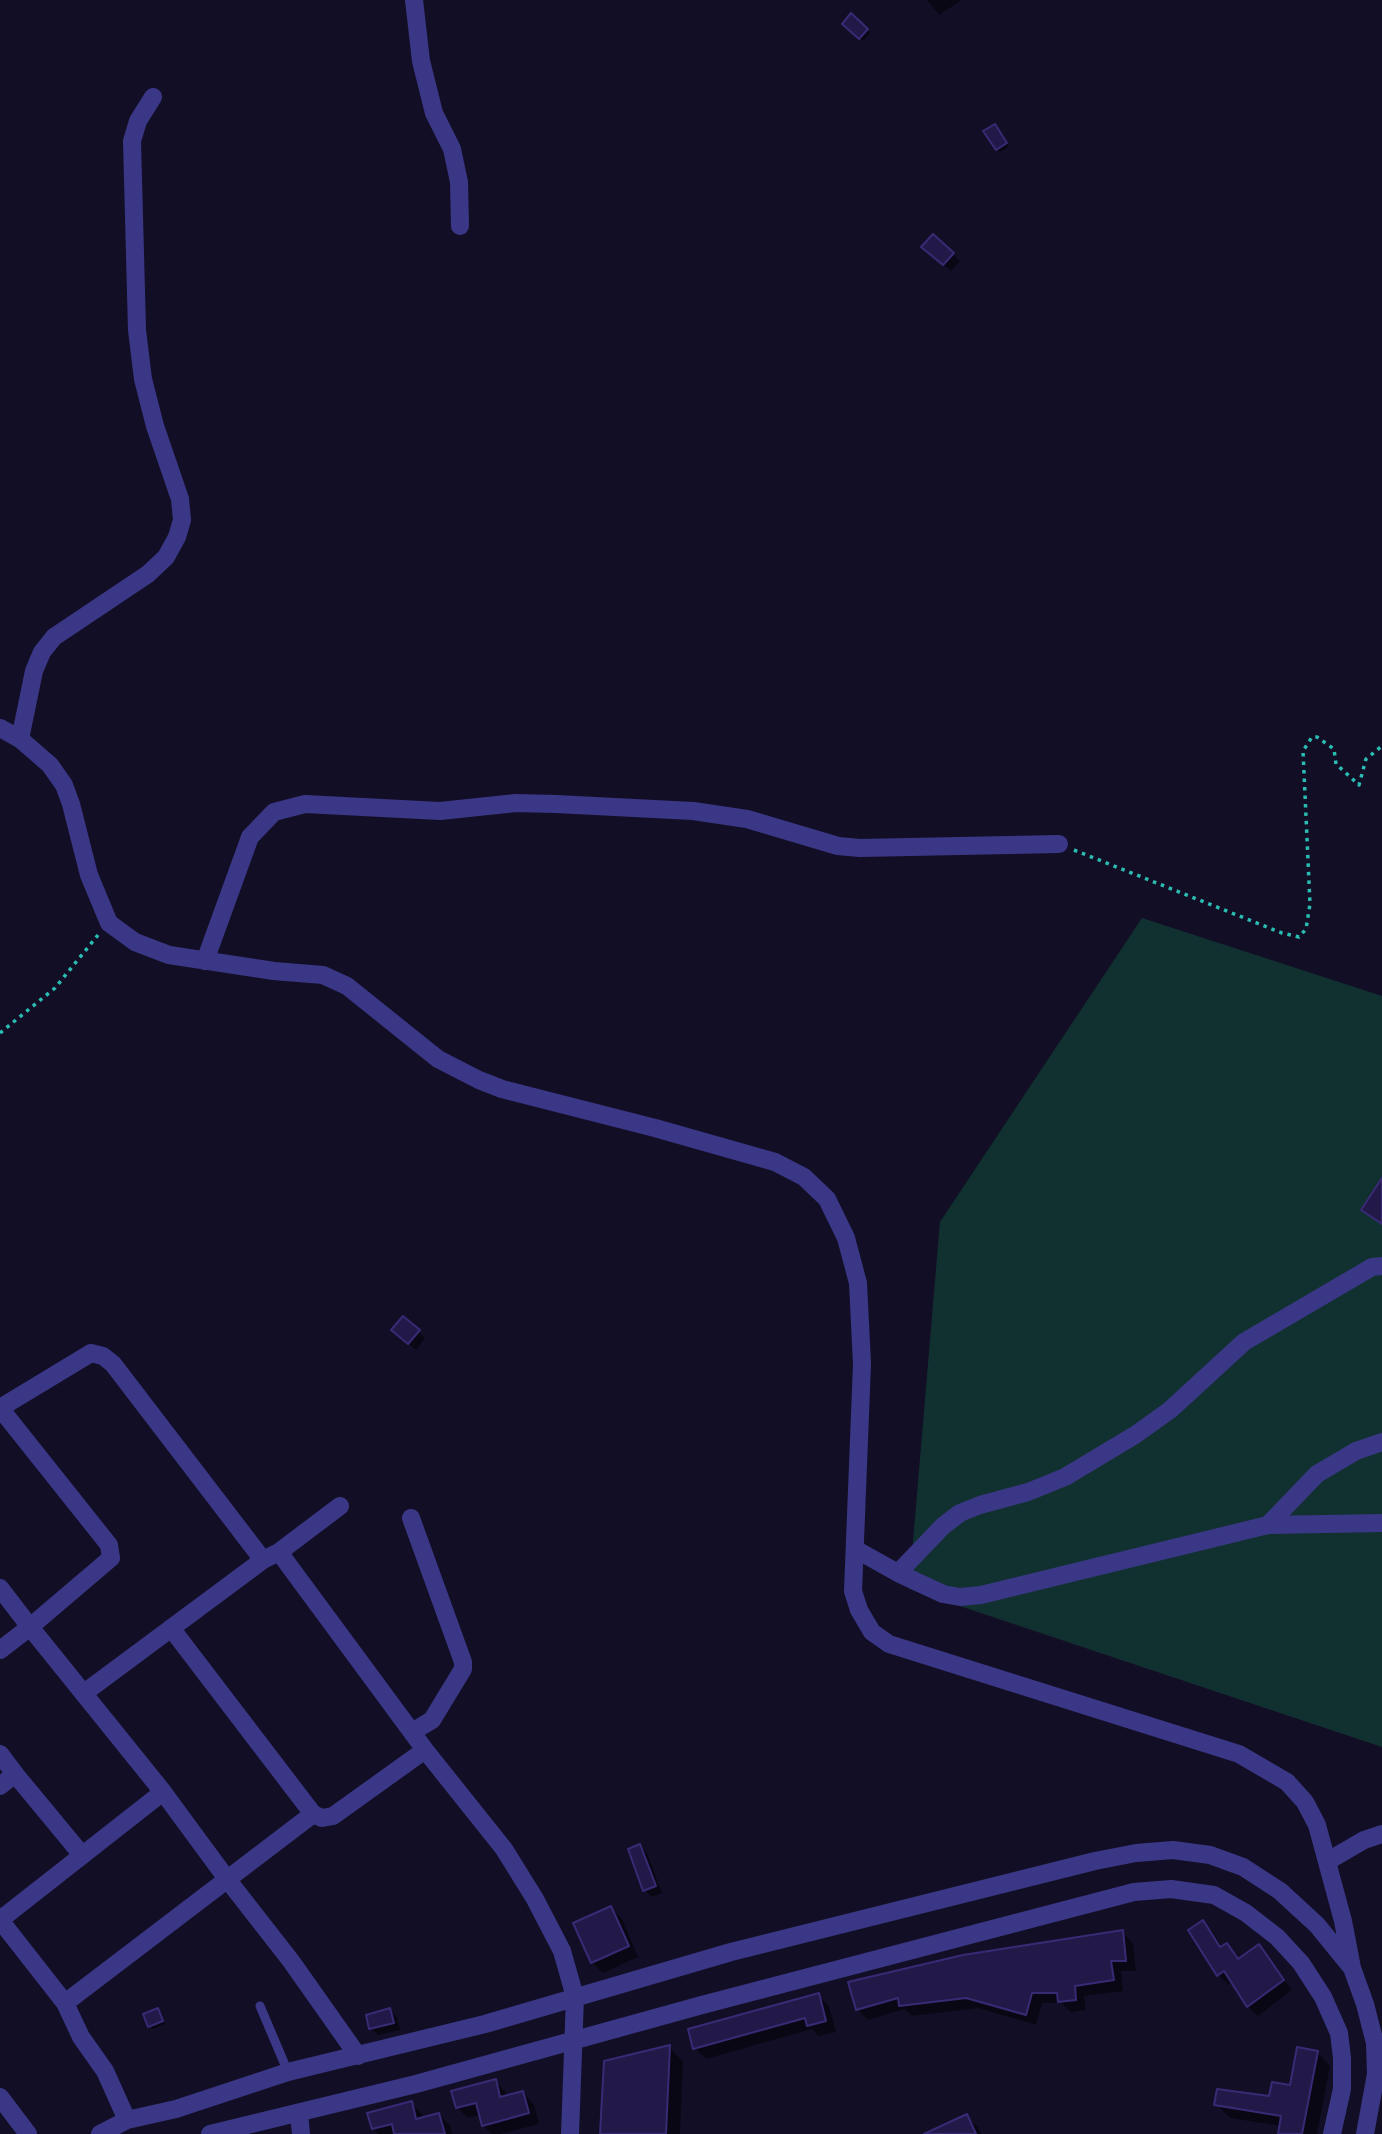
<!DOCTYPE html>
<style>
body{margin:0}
canvas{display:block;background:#120e26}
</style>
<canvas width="1382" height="2134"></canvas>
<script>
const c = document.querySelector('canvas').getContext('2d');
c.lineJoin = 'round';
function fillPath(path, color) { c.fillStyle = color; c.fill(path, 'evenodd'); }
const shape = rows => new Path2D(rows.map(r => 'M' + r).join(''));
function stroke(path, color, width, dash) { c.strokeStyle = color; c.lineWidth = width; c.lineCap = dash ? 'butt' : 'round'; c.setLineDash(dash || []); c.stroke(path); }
const green = shape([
 [1142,918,1382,996,1382,1747,909,1589,940,1222]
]);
const shadow = shape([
 [927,0,962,0,939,15],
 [851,16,870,33,863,41,844,24],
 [997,129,1009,146,1000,152,997,149],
 [931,254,953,254,960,261,951,271],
 [419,1332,425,1338,416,1350,400,1336],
 [640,1846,647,1853,662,1893,652,1897,645,1890],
 [611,1908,622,1919,638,1957,603,1973,592,1962],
 [1203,1922,1213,1932,1223,1948,1227,1945,1240,1960,1259,1947,1292,1990,1258,2016,1248,2006,1233,1982,1228,1984,1218,1975],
 [1122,1932,1133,1943,1136,1971,1121,1971,1123,1991,1084,1996,1086,2010,1071,2012,1061,2003,1042,2003,1036,2025,978,2008,912,2016,905,2009,868,2020,857,2009],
 [818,1995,829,2006,836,2032,819,2036,812,2029,706,2059,695,2048],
 [157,2010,165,2024,153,2029,150,2026],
 [390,2010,397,2017,400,2030,378,2035,371,2028],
 [669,2047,683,2061,680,2134,602,2134],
 [1317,2052,1330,2066,1317,2134,1280,2134,1281,2126,1230,2118,1216,2104,1270,2098,1291,2087],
 [495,2081,506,2092,507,2097,523,2093,534,2104,539,2124,501,2134,492,2134,483,2125,481,2115,468,2118,457,2107],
 [411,2103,422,2114,424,2119,439,2115,450,2125,452,2134,379,2134,373,2129],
 [967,2117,978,2127,981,2134,928,2134]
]);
const building = shape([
 [851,13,868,29,859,39,842,24,851,13],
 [995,124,1007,143,996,150,983,131,995,124],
 [933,234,954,253,943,265,921,247,933,234],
 [1382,1178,1382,1224,1361,1210,1382,1178],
 [403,1316,420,1330,408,1344,391,1330,403,1316],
 [640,1844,656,1886,643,1891,628,1849,640,1844],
 [611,1906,629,1946,591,1963,573,1923,611,1906],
 [1203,1920,1220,1947,1227,1943,1238,1959,1259,1944,1284,1980,1247,2007,1224,1971,1217,1976,1188,1930,1203,1920],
 [1123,1930,1126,1961,1111,1961,1114,1980,1075,1986,1076,2000,1058,2002,1057,1993,1032,1993,1026,2015,966,1998,899,2006,898,1998,856,2010,848,1982,963,1955,1123,1930],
 [819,1993,826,2021,807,2026,805,2018,693,2049,688,2029,819,1993],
 [158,2008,163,2021,148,2027,143,2014,158,2008],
 [390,2008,394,2023,369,2029,366,2015,390,2008],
 [670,2045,666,2134,600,2134,604,2061,670,2045],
 [1297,2047,1318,2051,1302,2134,1278,2134,1281,2116,1214,2105,1217,2089,1269,2096,1272,2082,1290,2085,1297,2047],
 [496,2079,500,2097,523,2091,529,2113,482,2126,476,2103,456,2108,451,2091,496,2079],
 [412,2101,416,2119,439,2113,445,2134,394,2134,392,2124,372,2129,367,2113,412,2101],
 [967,2114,976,2134,924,2134,967,2114]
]);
const path = shape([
 [1074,850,1282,933,1299,937,1306,929,1310,904,1303,751,1312,737,1317,737,1334,749,1336,764,1359,785,1366,759,1382,746],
 [0,1033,55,988,98,935]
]);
const service = shape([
 [260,2006,288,2072]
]);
const minor = shape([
 [414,0,421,61,434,113,452,149,459,182,460,226],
 [0,728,20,739,50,765,64,785,71,804,89,875,109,923,135,942,169,955,274,971,323,975,347,986,438,1059,479,1080,502,1089,655,1128,775,1162,804,1177,827,1199,846,1238,858,1283,862,1364,853,1591,859,1610,872,1632,889,1644,1239,1754,1287,1782,1305,1802,1317,1825,1343,1921,1352,1968],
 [20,739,34,671,42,652,54,637,148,574,166,557,177,537,182,520,180,499,155,426,143,379,137,330,132,141,138,121,153,97],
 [205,961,250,837,274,812,305,804,440,811,516,803,556,804,693,811,747,819,838,846,860,848,1059,844],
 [411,1518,463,1662,463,1669,432,1720,412,1732],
 [1268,1525,1317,1474,1356,1451,1382,1442],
 [855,1549,898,1573,943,1594,960,1597,981,1595,1268,1525,1382,1523],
 [279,1552,425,1750,504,1849,535,1899,562,1951,575,1997,570,2134],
 [898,1573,943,1526,960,1513,980,1505,1028,1492,1065,1477,1135,1435,1170,1410,1244,1342,1372,1267,1382,1266],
 [0,1588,30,1627,111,1558,109,1545,0,1408,91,1353,103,1356,113,1364,263,1560],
 [171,1628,313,1814,322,1818,333,1816,425,1750],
 [0,1650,30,1627,163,1792,227,1879,291,1961,358,2056],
 [84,1693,263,1560,279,1552,340,1506],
 [0,1754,15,1774],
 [0,1786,15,1774,82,1855],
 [1328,1861,1364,1840,1382,1834],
 [65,2003,313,1814],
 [0,2097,28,2134],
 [299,2113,301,2134],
 [127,2120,105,2071,81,2037,65,2003,0,1920,163,1792],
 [100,2134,127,2120,176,2109,288,2072,485,2024,731,1952,1095,1861,1136,1853,1173,1850,1210,1855,1243,1867,1280,1891,1317,1925,1352,1968,1365,2004,1375,2043,1376,2074,1365,2134],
 [210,2134,416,2084,702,2005,1134,1892,1171,1889,1214,1895,1246,1913,1277,1937,1301,1963,1323,1997,1339,2033,1342,2058,1342,2089,1332,2134]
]);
fillPath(green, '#113130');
fillPath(shadow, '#0007');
fillPath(building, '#231948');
stroke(building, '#392a75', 2);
stroke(path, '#2abdb4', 3.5, [3.5, 5]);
stroke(service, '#3b3787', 9);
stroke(minor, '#3b3787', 18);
</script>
